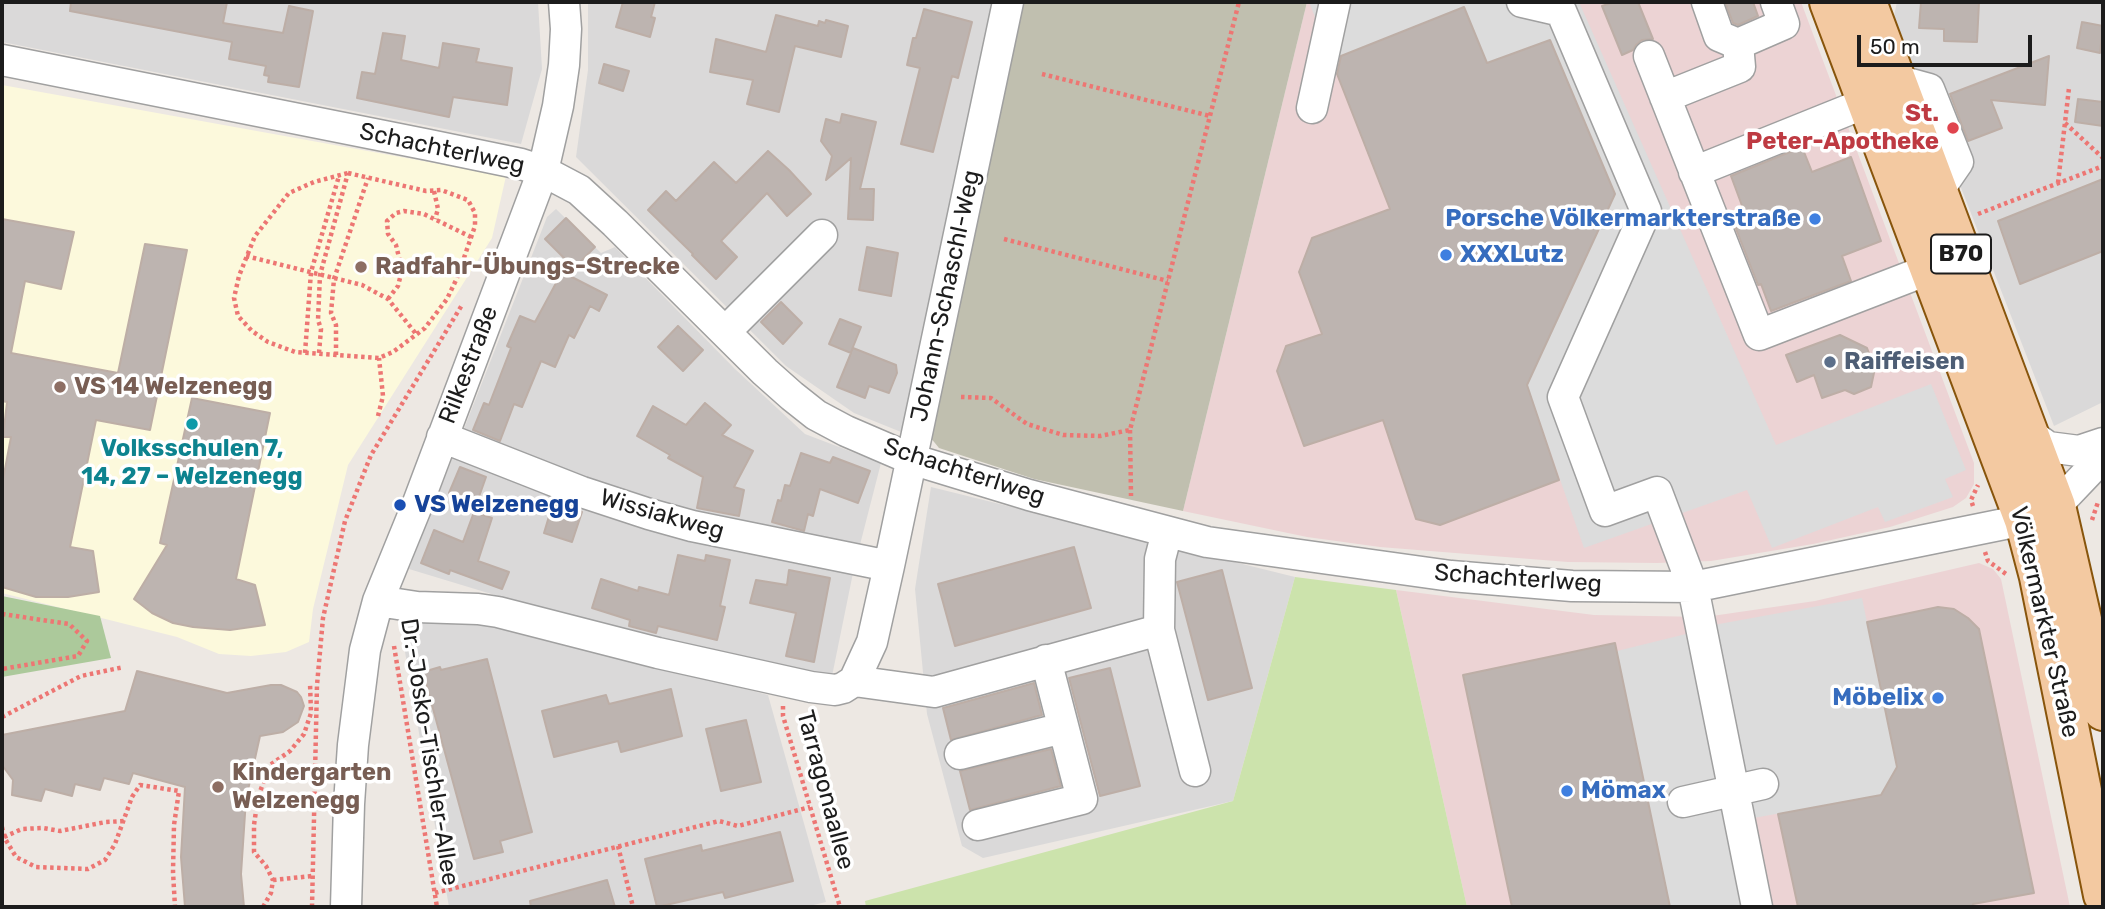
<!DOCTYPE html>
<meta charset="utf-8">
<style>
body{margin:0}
#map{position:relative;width:2105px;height:909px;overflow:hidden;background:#ede8e3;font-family:Rubik,sans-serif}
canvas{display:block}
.frame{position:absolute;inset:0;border:4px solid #1c1c1c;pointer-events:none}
.scale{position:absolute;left:1857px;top:35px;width:175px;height:32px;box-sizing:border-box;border:4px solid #1c1c1c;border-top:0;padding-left:9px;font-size:21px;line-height:24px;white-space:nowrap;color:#1c1c1c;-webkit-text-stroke:5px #fff;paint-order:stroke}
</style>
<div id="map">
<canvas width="2105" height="909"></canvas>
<div class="frame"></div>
<div class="scale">50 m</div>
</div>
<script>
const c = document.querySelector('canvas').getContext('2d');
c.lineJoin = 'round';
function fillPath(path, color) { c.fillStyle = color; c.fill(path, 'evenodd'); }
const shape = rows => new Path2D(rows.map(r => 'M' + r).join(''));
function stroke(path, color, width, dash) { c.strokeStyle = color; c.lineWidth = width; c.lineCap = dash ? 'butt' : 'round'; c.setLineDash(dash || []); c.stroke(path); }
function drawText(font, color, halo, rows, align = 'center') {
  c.font = font + ' Rubik,sans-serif'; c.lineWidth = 7; c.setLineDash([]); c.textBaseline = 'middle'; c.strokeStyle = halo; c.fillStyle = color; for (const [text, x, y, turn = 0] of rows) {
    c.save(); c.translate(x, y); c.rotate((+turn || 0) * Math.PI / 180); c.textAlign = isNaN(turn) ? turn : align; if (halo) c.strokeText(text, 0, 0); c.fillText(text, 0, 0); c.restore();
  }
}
const residential = shape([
 [2,2,538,2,542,69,521,144,2,42],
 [588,2,997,2,906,434,854,413,786,366,576,157,588,70],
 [1897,2,2103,2,2103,402,2054,426,1894,16],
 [556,209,601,253,615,247,735,369,805,434,881,463,854,568,831,681,653,643,409,569,547,217],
 [931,487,1295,577,1233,801,983,858,962,846,927,714,915,589],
 [399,617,483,620,768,695,826,902,805,907,449,907]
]);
const commercial = shape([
 [1307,2,1801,2,1974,463,1974,484,1966,498,1953,507,1890,527,1813,544,1711,561,1657,563,1568,562,1380,547,1307,537,1183,511],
 [1979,563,1993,569,2001,579,2070,907,1467,907,1396,590,1594,615,1705,617,1815,601]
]);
const education = shape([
 [2,85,506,176,492,238,348,465,313,609,309,642,286,652,251,656,219,654,177,637,2,593]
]);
const construction = shape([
 [1021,2,1307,2,1183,511,1034,479,939,448,930,437]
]);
const grass = shape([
 [1295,577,1396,590,1467,907,866,907,865,901,1233,801]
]);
const forest = shape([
 [2,596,100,616,111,658,2,677]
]);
const parking = shape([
 [1309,2,1579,2,1776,445,1931,384,1966,470,1945,479,1953,497,1885,522,1878,507,1772,548,1747,490,1584,548,1527,385,1615,194,1551,41,1487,63,1463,7,1332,60],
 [1862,598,1897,767,1881,795,1748,819,1708,626],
 [1686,634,1744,907,1670,907,1617,651]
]);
const building = shape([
 [71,2,227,2,223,23,283,33,289,6,313,11,299,87,268,82,269,76,264,75,266,66,229,59,232,42,70,11,71,2],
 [623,2,655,2,651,17,655,18,650,37,616,27,623,2],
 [1614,2,1638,2,1653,39,1642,40,1636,45,1633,50,1622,55,1602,6,1614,2],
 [1725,2,1753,2,1758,16,1738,25,1733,23,1725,2],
 [1921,2,1979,2,1977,42,1944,41,1944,29,1919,28,1921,2],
 [1464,7,1487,63,1550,40,1615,194,1527,385,1559,480,1440,525,1416,519,1383,420,1304,446,1277,371,1286,346,1322,334,1299,272,1312,238,1390,209,1337,74,1341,56,1464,7],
 [924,9,972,22,958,78,952,76,933,152,901,144,920,68,907,65,913,38,916,38,924,9],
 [776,15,818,26,819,21,825,23,826,20,848,26,841,57,795,46,779,112,747,104,753,80,710,72,716,39,766,52,776,15],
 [2082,22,2103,26,2100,53,2077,48,2082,22],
 [383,33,405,36,401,60,439,68,443,43,479,49,476,62,512,68,507,105,453,97,449,117,357,98,362,72,375,74,383,33],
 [2049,56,2045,105,1991,100,2002,128,1968,141,1950,94,2049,56],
 [604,64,629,71,623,91,599,83,604,64],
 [2078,99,2103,102,2103,126,2075,122,2078,99],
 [842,114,876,122,860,189,874,189,873,220,848,219,851,158,826,180,832,156,821,141,826,119,840,123,842,114],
 [1802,147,1812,172,1851,157,1881,241,1842,256,1851,281,1771,311,1761,284,1758,285,1731,216,1744,211,1731,176,1802,147],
 [768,151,789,170,811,194,787,216,767,193,721,241,737,257,716,279,692,255,693,254,648,210,666,191,676,201,714,162,736,183,768,151],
 [2103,179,2103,251,2020,284,1998,221,2103,179],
 [566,218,595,247,574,268,545,239,566,218],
 [2,219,74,232,61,289,25,281,11,353,118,373,145,244,187,250,150,430,96,420,70,547,93,551,99,592,68,597,36,597,2,587,2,485,11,437,3,437,7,402,2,401,2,219],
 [867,247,898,253,891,296,859,290,867,247],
 [562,272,607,295,599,311,590,306,574,338,569,335,555,367,541,361,522,407,514,404,500,441,473,430,484,403,489,405,511,348,507,346,520,316,535,322,562,272],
 [781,302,802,323,783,344,761,322,781,302],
 [840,319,861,327,851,352,853,348,896,365,897,373,889,393,869,386,865,398,837,387,851,353,829,344,840,319],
 [678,326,703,350,683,371,658,347,678,326],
 [1840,335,1867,348,1875,368,1871,387,1854,394,1845,390,1822,398,1814,375,1797,382,1786,355,1840,335],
 [192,398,270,413,236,579,255,585,265,625,230,630,193,627,173,623,152,613,134,599,167,545,160,543,192,398],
 [705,403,731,425,722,435,753,451,734,487,744,490,739,516,697,508,703,477,668,458,670,455,637,436,653,406,686,425,705,403],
 [801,453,830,463,833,457,870,471,858,503,820,489,813,516,808,514,804,531,772,522,778,500,781,501,785,485,790,486,801,453],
 [460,467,486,477,475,508,453,499,455,495,449,493,460,467],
 [553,503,582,512,572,542,544,533,553,503],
 [474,512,492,518,478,561,509,572,502,589,450,570,449,574,421,563,434,530,463,542,474,512],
 [1074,547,1091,608,955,646,938,584,1074,547],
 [678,555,705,561,706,555,730,560,720,606,725,607,717,640,658,626,656,633,629,626,630,620,592,608,601,579,638,591,639,587,669,595,678,555],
 [789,570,830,578,814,662,786,656,796,613,750,603,756,580,787,585,789,570],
 [1222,570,1252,688,1208,700,1177,582,1222,570],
 [1938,607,1954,609,1968,618,1979,629,2034,893,1973,904,1973,907,1798,907,1778,814,1881,795,1897,767,1867,622,1938,607],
 [1615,643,1670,907,1512,907,1463,675,1615,643],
 [487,659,532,832,500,841,503,852,474,859,423,672,440,667,441,670,487,659],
 [1110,668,1140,786,1100,796,1069,678,1110,668],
 [137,671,227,693,271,685,281,685,297,692,301,697,304,706,298,722,283,732,260,736,246,799,241,874,244,907,185,907,181,857,185,787,133,773,129,784,104,778,100,790,75,784,72,796,45,789,41,801,12,795,13,780,2,765,2,735,125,711,137,671],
 [1034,683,1042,715,951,740,943,708,1034,683],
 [671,689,682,736,621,752,618,741,554,757,542,711,606,695,609,704,671,689],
 [746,720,761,782,721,791,706,729,746,720],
 [1051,749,1061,786,970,810,960,771,1051,749],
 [780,832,793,881,725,898,723,892,657,907,645,859,701,845,702,851,780,832],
 [607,880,615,907,531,907,530,901,607,880]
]);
const path = shape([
 [1042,74,1210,116],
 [2065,123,2103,158],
 [348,173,426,191,441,190,468,200,475,213,475,226,457,278,447,299,425,328,393,352,379,358,295,352,268,342,252,331,238,316,234,298,239,276,255,236,289,193,314,182,348,173],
 [2058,183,2069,88],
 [434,191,438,209,435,219],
 [1978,214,2103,166],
 [1004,239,1168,281],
 [246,256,362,285,388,299,417,335],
 [388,299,398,286,402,270,396,245,388,234,387,221,396,213,404,211,424,214,471,237],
 [305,353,311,272,339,176],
 [319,353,321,329,318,320,320,275,348,173],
 [336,355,336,325,331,313,334,279,368,178],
 [961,397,991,398,1027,424,1063,435,1100,436,1130,430,1239,2],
 [378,416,383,396,379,358],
 [1130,430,1131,496],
 [1973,506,1971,500,1978,485],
 [2092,520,2098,502],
 [1985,552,1988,561,2006,574],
 [2,614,69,624,87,641,78,656,2,669],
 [394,646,437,907],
 [783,706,783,716,840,907],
 [2,717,81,676,124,667],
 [2,827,4,837,16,857,36,867,88,869,105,860,115,844,132,797,140,785,179,791,174,825,173,872,175,907],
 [4,837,22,829,43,828,60,831,106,822,125,821],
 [618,846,633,907],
 [273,880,312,876],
 [435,893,719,821,738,826,810,807],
 [263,907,271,893,273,880,266,866,254,852,254,825,258,797,270,765,290,751,304,734,311,713,310,683],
 [312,907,317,685,323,618,345,521,371,455,462,305]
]);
const minor = shape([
 [1522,2,1561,11,1646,211,1563,397,1605,511,1657,492,1693,587,1757,907],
 [1707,2,1719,36,1738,44,1784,24,1776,2],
 [1649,56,1759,335,1930,269],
 [2,60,429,145,521,164,543,171,579,190,615,223,765,372,792,396,816,415,846,431,911,459,1029,495,1207,542,1451,576,1572,586,1693,587,2024,520,2056,506,2094,466,2103,454],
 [1896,80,1929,89,1958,162,1938,191],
 [1665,97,1740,67,1738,44],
 [1312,108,1335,2],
 [1694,172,1868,102],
 [725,332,822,235],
 [2030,434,2048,447,2079,451,2103,443],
 [442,437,582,492,649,514,692,526,889,566],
 [378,601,417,607,478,609,498,612,658,653,811,687,835,690,843,688,854,681,872,642,889,566,1008,2],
 [1159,630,1195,771],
 [854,681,934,692,1159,630,1160,559,1167,532],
 [960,754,1063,728],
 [1683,802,1763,784],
 [978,825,1082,799,1046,660],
 [346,907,349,804,353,745,365,650,378,601,416,508,543,171,558,106,564,65,566,29,564,2]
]);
const major = shape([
 [1829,2,2024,520,2039,577,2103,895],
 [1867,2,2056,506,2103,711]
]);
const markers = [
 [1953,128,7,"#e0444e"],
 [1815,219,7,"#3f7fe0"],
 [1446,255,7,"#3f7fe0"],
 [361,267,7,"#8d6e63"],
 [1830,362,7,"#5c6f8a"],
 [60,387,7,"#8d6e63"],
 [192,424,7,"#0f9aa8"],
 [400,505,7,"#1a4fb4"],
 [1938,698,7,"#3f7fe0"],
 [218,787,7,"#8d6e63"],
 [1567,791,7,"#3f7fe0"]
];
const shields = [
 [1961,254,60]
];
const shieldNames = [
 ["B70",1961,254]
];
const healthNames = [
 ["St.",1939,114],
 ["Peter-Apotheke",1939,142]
];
const streetNames = [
 ["Schachterlweg",442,149,12],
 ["Johann-Schaschl-Weg",946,296,-78],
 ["Rilkestraße",469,365,-69],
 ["Schachterlweg",964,472,18],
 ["Wissiakweg",662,515,16],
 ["Schachterlweg",1518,579,4],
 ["Völkermarkter Straße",2044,622,77],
 ["Dr.-Josko-Tischler-Allee",429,752,81],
 ["Tarragonaallee",825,790,75]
];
const shopNames = [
 ["Porsche Völkermarkterstraße",1801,219],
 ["XXXLutz",1460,255,"left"],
 ["Möbelix",1924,698],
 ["Mömax",1581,791,"left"]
];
const educationNames = [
 ["Radfahr-Übungs-Strecke",375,267],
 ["VS 14 Welzenegg",74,387],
 ["Kindergarten",232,773],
 ["Welzenegg",232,801]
];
const serviceNames = [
 ["Raiffeisen",1844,362]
];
const cultureNames = [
 ["Volksschulen 7,",192,449],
 ["14, 27 – Welzenegg",192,477]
];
const transitNames = [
 ["VS Welzenegg",414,505]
];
fillPath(residential, '#dad9d9');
fillPath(commercial, '#ecd3d4');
fillPath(education, '#fcf9dc');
fillPath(construction, '#c0bfaf');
fillPath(grass, '#cce3ac');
fillPath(forest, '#acc99b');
fillPath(parking, '#dcdcdc');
fillPath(building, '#bdb4b0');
stroke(building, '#bdaea6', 2);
stroke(minor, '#a0a0a0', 33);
stroke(major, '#88550c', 42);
stroke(path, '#ed7673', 4.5, [3.5, 3.5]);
stroke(minor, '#fff', 30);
stroke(major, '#f3c9a1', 38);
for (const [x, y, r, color] of markers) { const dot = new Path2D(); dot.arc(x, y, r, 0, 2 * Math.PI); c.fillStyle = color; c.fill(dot); stroke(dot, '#fff', 2.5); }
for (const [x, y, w] of shields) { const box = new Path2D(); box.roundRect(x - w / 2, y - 19.5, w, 39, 5); c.fillStyle = '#fff'; c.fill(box); stroke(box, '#1c1c1c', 2); }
drawText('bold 23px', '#1c1c1c', null, shieldNames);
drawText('bold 24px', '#be3a42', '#fff', healthNames, 'right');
drawText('24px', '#1c1c1c', '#fff', streetNames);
drawText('bold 24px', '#366cbe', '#fff', shopNames, 'right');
drawText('bold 24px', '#785e54', '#fff', educationNames, 'left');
drawText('bold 24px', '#4e5e75', '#fff', serviceNames, 'left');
drawText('bold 24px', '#0d838f', '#fff', cultureNames);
drawText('bold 24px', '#164399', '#fff', transitNames, 'left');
</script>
